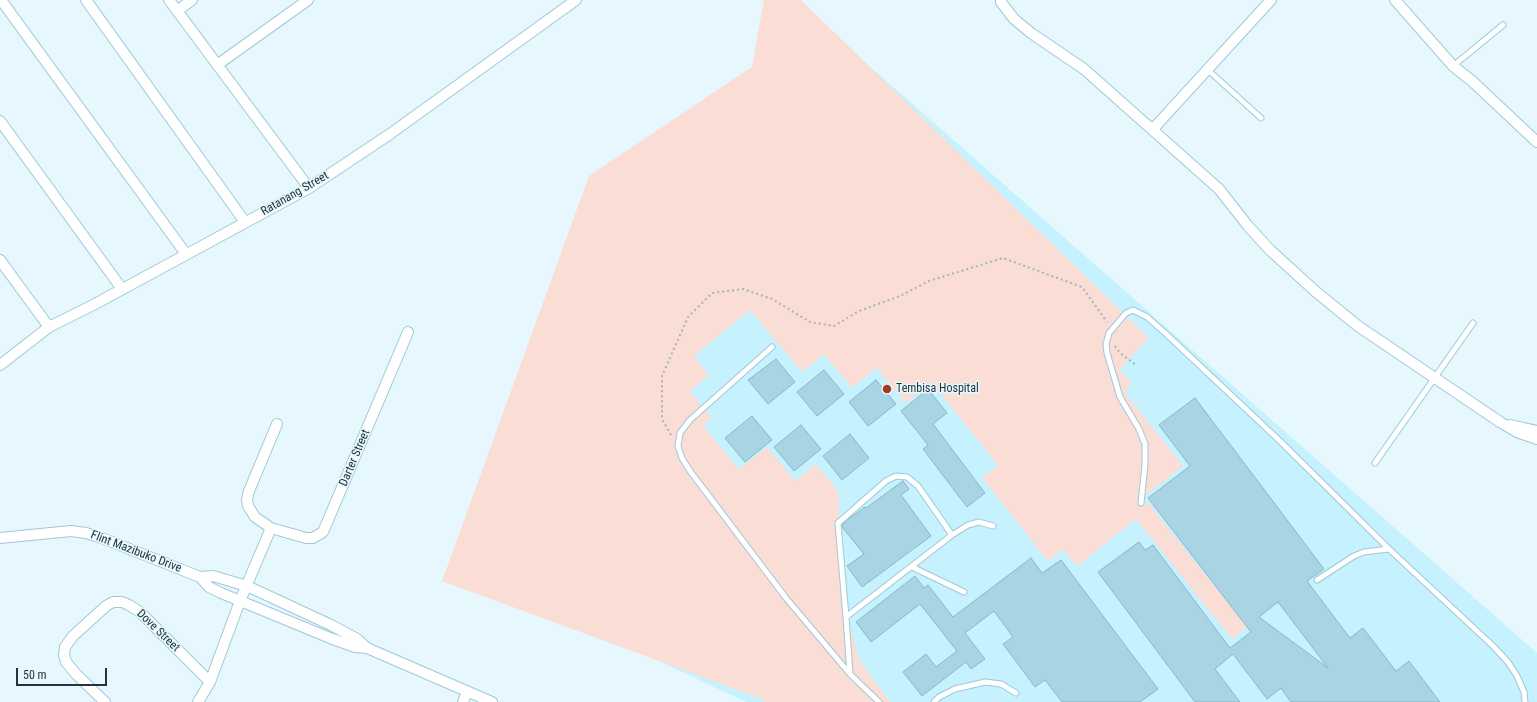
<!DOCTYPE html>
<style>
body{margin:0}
#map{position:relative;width:1537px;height:702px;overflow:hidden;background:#e6f8fe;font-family:"Roboto Condensed",sans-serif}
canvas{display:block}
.scale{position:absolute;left:16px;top:668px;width:91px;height:18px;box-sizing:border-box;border:2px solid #23343a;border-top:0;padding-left:5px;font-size:12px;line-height:14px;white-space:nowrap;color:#23343a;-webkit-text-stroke:3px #e6f8fe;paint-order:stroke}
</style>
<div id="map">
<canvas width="1537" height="702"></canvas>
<div class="scale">50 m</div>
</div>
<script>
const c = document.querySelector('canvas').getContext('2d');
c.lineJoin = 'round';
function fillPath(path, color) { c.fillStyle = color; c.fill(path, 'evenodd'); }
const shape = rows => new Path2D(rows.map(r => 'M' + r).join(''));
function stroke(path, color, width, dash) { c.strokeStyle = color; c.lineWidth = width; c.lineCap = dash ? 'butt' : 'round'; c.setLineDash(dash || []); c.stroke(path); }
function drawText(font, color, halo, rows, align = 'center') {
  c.font = font + ' "Roboto Condensed",sans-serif'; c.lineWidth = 3; c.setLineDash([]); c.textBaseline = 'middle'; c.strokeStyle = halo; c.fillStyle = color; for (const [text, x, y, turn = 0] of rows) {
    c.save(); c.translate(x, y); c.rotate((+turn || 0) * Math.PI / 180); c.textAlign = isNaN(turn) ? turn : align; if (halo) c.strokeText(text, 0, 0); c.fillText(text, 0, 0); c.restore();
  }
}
const built = shape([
 [835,36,1537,653,1537,702,746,702,467,571]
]);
const green = shape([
 [764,0,801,0,1149,338,1119,370,1131,382,1125,393,1183,466,1143,497,1247,627,1232,639,1136,519,1077,566,1063,549,1048,561,982,478,998,465,931,382,906,403,876,368,852,388,824,354,802,372,750,310,694,356,709,375,690,391,711,417,704,427,739,469,767,447,795,481,816,464,838,491,844,604,859,660,890,702,764,702,765,700,442,581,589,176,752,67]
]);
const building = shape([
 [776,359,795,382,768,404,748,380,776,359],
 [824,370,844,394,817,416,797,392,824,370],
 [876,380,896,404,868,426,849,402,876,380],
 [928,389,947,413,933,424,985,493,967,507,923,449,928,445,901,411,928,389],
 [1195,398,1324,569,1307,581,1350,638,1363,628,1396,671,1409,661,1440,702,1291,702,1281,688,1267,699,1233,654,1215,669,1240,702,1195,702,1098,572,1139,542,1145,550,1153,545,1230,648,1251,632,1148,498,1190,466,1159,425,1195,398],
 [1278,602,1328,668,1259,617,1278,602],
 [752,416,772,440,745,462,725,438,752,416],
 [801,425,821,449,794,471,774,447,801,425],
 [850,434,869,458,842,480,823,456,850,434],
 [903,481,909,489,901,495,931,536,862,587,847,566,864,554,842,527,842,525,851,517,865,507,866,508,903,481],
 [1031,558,1042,573,1061,560,1158,689,1140,702,1062,702,1045,680,1035,687,1003,644,1013,637,994,611,965,633,985,659,971,669,966,662,922,696,903,672,926,654,936,667,957,651,920,604,871,642,856,622,915,576,924,588,928,585,953,617,1031,558]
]);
const path = shape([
 [1115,346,1120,353,1136,365],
 [671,435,662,419,662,376,688,317,712,293,743,289,772,299,810,322,834,326,859,311,900,296,929,281,1003,258,1082,287,1107,322]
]);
const lane = shape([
 [1453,66,1503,25],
 [1208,70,1261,118],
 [772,347,690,420,680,433,678,446,682,458,690,471,786,598,850,674,879,702],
 [1375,463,1473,323],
 [1141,503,1145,465,1145,444,1139,429,1120,397,1107,353,1106,344,1109,333,1126,313,1133,310,1147,317,1164,332,1281,442,1389,549,1493,646,1508,662,1517,676,1524,692,1525,702],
 [912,567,964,592],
 [1317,580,1354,556,1364,552,1389,549],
 [846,617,838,523,886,481,896,476,907,477,918,486,952,535],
 [850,674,846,617,952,535,968,525,979,522,993,526],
 [934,702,939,697,955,689,985,682,1001,684,1016,693]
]);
const street = shape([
 [1,0,186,254],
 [86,0,245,222],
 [169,0,309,188],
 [1001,0,1001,2,1014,19,1031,33,1084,69,1219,189,1248,226,1270,250,1315,291,1358,326,1500,422,1517,432,1537,439],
 [1395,0,1453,66,1472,81,1537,142],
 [177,11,192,0],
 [217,65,308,0],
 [0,121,122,289],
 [1153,129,1271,0],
 [0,260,49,327],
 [0,365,49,327,95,304,309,188,390,134,576,0],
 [1510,425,1537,431],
 [271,528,255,517,248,506,247,499,249,491,277,424],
 [0,538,71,531,86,533,102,538,200,577,213,576,247,586,331,625,357,639,367,648],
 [200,577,209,587,221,593,330,638,355,647,367,648,492,702],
 [105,702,76,674,66,662,64,655,65,647,73,636,106,606,113,602,122,602,129,605,140,612,210,682],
 [198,702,210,682,240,601,271,528,306,538,313,538,323,532,408,332],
 [463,702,467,692]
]);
const markers = [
 [887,389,5,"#a43b20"]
];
const streetNames = [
 ["Ratanang Street",295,194,-30],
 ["Darter Street",355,458,-67],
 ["Flint Mazibuko Drive",136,552,21],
 ["Dove Street",158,631,44]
];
const poiNames = [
 ["Tembisa Hospital",896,389]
];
fillPath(built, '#c6f1ff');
fillPath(green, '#faddd5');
fillPath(building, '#a9d4e3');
stroke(building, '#8cb7c5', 1);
stroke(lane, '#9ec9d7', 7);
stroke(street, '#9ec9d7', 12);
stroke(path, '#a3b5bb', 2, [2, 3]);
stroke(lane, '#fff', 5);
stroke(street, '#fff', 10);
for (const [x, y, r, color] of markers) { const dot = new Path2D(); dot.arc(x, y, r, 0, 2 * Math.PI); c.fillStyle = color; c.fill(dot); stroke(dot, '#e6f8fe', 1.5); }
drawText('12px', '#23343a', '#e6f8fe', streetNames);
drawText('12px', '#23343a', '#e6f8fe', poiNames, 'left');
</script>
